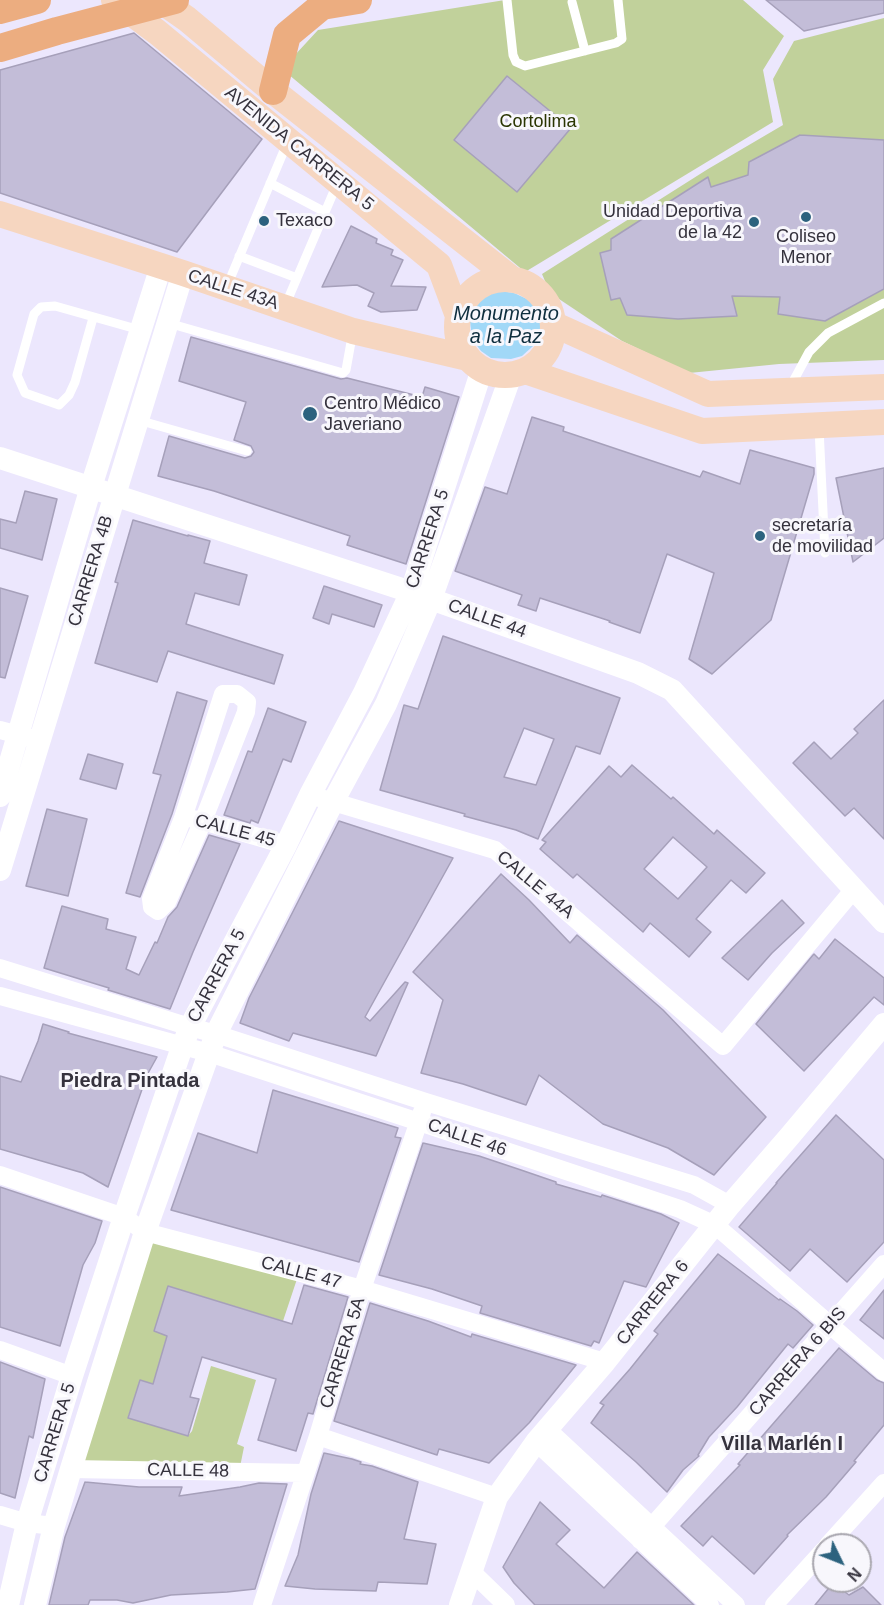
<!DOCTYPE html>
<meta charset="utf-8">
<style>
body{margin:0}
#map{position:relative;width:884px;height:1605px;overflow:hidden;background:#ece7fd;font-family:Helvetica,sans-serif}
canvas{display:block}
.north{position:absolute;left:812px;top:1533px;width:60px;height:60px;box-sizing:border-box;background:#f8f7fc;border:2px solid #aaa8b0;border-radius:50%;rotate:133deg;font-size:16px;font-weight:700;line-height:24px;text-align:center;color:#35323d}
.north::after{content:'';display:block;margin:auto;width:21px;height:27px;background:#2c627e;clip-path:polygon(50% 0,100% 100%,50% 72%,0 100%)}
</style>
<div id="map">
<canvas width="884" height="1605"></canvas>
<div class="north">N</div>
</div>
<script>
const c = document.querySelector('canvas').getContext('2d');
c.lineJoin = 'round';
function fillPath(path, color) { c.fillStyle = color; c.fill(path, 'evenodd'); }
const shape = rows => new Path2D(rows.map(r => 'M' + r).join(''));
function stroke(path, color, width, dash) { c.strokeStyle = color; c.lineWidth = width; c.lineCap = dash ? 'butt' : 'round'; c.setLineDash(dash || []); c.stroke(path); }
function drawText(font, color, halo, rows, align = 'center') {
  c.font = font + ' Helvetica,sans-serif'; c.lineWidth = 6; c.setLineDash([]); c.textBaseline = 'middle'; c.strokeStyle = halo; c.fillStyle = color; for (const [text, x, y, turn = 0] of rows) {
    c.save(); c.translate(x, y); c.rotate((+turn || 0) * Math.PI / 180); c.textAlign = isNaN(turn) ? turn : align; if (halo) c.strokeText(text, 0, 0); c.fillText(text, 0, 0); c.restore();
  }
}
const green = shape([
 [505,0,743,0,784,36,763,70,773,122,525,272,282,69,318,30],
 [884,18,884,360,779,364,689,373,622,341,559,299,548,288,542,274,708,169,783,125,773,79,794,41],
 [145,1232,299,1273,283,1321,168,1286,154,1331,167,1336,153,1384,140,1380,128,1417,188,1436,192,1431,211,1366,256,1380,237,1444,244,1447,239,1472,71,1469]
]);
const water = shape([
 [500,291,514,293,527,299,532,303,539,314,541,325,538,336,533,346,522,356,511,359,491,358,481,351,475,343,472,336,470,322,476,305,482,299,490,294]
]);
const building = shape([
 [766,0,884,0,884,13,804,31,766,0],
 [134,33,262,139,177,252,0,193,0,70,134,33],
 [507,76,571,128,517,192,454,140,507,76],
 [800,135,884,140,884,289,825,321,778,314,780,297,732,296,737,316,678,319,627,315,620,298,611,300,600,253,611,250,611,239,708,177,711,187,748,175,749,162,800,135],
 [351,226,377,239,376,243,393,250,391,255,403,260,391,286,426,287,417,310,381,312,368,306,374,293,357,285,322,287,351,226],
 [191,337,341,379,347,378,422,397,425,387,459,397,406,564,347,545,350,536,214,491,158,476,169,436,245,458,251,456,254,452,251,446,234,440,246,402,179,381,191,337],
 [532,417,564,427,563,431,700,477,703,471,740,484,750,450,814,468,814,474,771,620,712,674,689,659,714,573,667,554,640,633,609,622,610,621,540,598,536,611,518,605,522,595,455,571,485,487,507,494,532,417],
 [884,468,884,538,853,562,836,478,884,468],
 [25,491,57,499,42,560,0,548,0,519,16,523,25,491],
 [133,520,188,536,188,535,210,541,204,563,247,575,239,605,195,593,186,624,283,655,274,684,168,651,157,682,95,663,118,583,115,582,133,520],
 [324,586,382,605,374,627,332,614,329,624,313,618,324,586],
 [0,588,28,596,5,678,0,677,0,588],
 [443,636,620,698,600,754,576,746,538,839,516,830,464,816,465,814,380,790,404,705,418,709,443,636],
 [524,728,554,739,536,785,504,777,524,728],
 [177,692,207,701,172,814,140,897,126,893,161,775,153,773,177,692],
 [884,700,884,839,854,808,845,816,793,763,814,742,831,759,858,733,854,729,884,700],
 [268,708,306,722,291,762,283,759,258,823,251,820,250,823,224,815,248,751,252,752,268,708],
 [88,754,123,764,116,789,80,779,88,754],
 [632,765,671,799,673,797,714,834,717,830,765,873,746,893,731,880,696,919,711,932,689,957,650,923,643,932,577,874,573,878,540,849,546,842,542,840,609,766,621,777,632,765],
 [673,837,707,867,678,899,644,869,673,837],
 [47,809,87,819,68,896,26,886,47,809],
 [339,821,453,858,365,1017,370,1021,405,982,408,983,376,1056,293,1033,289,1041,240,1023,249,998,339,821],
 [209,835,240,844,193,952,170,1009,108,990,109,988,44,968,62,906,108,919,106,929,136,937,126,969,139,975,155,942,157,943,168,917,177,907,209,835],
 [501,874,529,900,570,943,577,935,663,1010,766,1117,714,1175,668,1148,603,1124,539,1075,526,1105,463,1084,421,1073,443,1000,413,972,501,874],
 [782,900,804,923,772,953,748,980,722,958,782,900],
 [835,939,884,978,884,1005,874,997,804,1071,756,1024,813,955,814,954,819,959,835,939],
 [43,1024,69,1032,68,1033,157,1057,147,1075,108,1187,83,1173,0,1149,0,1076,21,1082,38,1041,43,1024],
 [273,1090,398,1128,395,1137,401,1138,359,1262,171,1210,198,1133,257,1153,273,1090],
 [836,1115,884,1160,884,1242,847,1282,810,1249,790,1271,739,1227,777,1183,776,1183,836,1115],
 [423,1143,479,1156,521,1170,556,1182,556,1184,601,1197,602,1195,661,1214,679,1223,646,1287,624,1281,599,1343,594,1341,591,1346,480,1313,482,1306,432,1289,379,1275,423,1143],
 [0,1187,102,1221,95,1243,83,1265,60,1346,0,1327,0,1187],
 [718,1254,779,1300,780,1299,797,1311,813,1325,793,1348,788,1344,737,1407,709,1437,698,1455,699,1456,683,1470,667,1492,636,1462,591,1423,604,1405,600,1403,630,1369,658,1334,654,1331,718,1254],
 [304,1285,348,1297,313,1414,308,1413,296,1451,258,1440,276,1379,202,1357,190,1397,199,1399,188,1436,128,1418,140,1380,153,1384,167,1336,154,1331,168,1286,292,1324,304,1285],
 [884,1290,884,1339,860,1320,884,1290],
 [370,1303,428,1321,471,1337,472,1334,576,1365,529,1423,489,1463,439,1449,437,1455,334,1421,370,1303],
 [839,1348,877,1380,884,1383,884,1425,854,1461,856,1462,826,1497,787,1535,788,1536,754,1574,712,1536,703,1546,681,1526,740,1465,738,1464,839,1348],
 [0,1362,45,1379,33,1438,29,1436,15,1498,0,1493,0,1362],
 [324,1453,352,1459,361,1462,360,1464,372,1466,418,1482,404,1539,436,1544,427,1584,378,1582,376,1591,315,1589,285,1586,298,1555,311,1494,324,1453],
 [85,1482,139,1487,182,1487,179,1496,240,1487,259,1483,287,1484,255,1589,227,1592,171,1595,133,1603,117,1600,90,1600,88,1605,49,1605,65,1537,85,1482],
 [540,1502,570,1530,556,1544,604,1588,637,1552,694,1605,535,1605,514,1583,503,1567,540,1502],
 [833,1583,849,1595,863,1587,881,1605,815,1605,833,1583]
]);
const service = shape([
 [507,0,513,55,516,62,525,66,616,43,622,39,618,0],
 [572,2,585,51],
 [270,183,325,212],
 [239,256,297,278],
 [227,286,288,141],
 [285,306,337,184],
 [93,318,75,382,69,395,59,405,25,393,17,375,34,314,41,307,55,306,140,330],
 [168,323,343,373,346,370,353,331],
 [789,389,809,352,828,333,884,303],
 [138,420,247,451],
 [819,428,825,553]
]);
const minor = shape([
 [223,694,237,694,247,702,246,712,203,821,167,902,158,911,152,907,151,899,183,818,223,694],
 [0,730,30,738],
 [310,795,495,850,723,1046,855,888],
 [193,819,203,821,286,845],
 [0,968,190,1027,216,1034,426,1102,694,1185,730,1205],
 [0,996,209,1053,419,1122,680,1209,715,1225,884,1372],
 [0,1175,124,1217,145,1232,362,1289,605,1362],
 [0,1350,72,1376],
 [547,1429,736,1605],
 [318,1436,497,1497],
 [536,1442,710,1605],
 [71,1469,305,1473],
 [0,1515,27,1523,54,1526],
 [640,1540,884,1264],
 [828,1545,884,1483],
 [472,1572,506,1605],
 [262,1605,318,1436,362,1289,422,1112],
 [774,1605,824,1550]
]);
const tertiary = shape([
 [0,458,411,592,638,673,672,690,884,922],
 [0,796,91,487,161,266],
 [0,870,183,273],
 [8,1605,27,1523,72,1376,124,1217,182,1047,190,1027,286,845,310,795,364,693,411,592,482,369],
 [35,1605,54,1526,71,1469,145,1232,209,1053,216,1034,333,802,386,704,431,599,511,375],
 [460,1605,497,1497,536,1442,605,1362,730,1205,789,1137,884,1024]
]);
const secondary = shape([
 [114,0,157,32,439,265,458,316],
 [160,0,187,19,273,91,512,279],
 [0,214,183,273,353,331,468,358],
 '457 327a48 48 0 1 1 96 0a48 48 0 1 1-96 0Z',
 [553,324,708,394,884,387],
 [525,371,702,431,884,422]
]);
const primary = shape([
 [0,10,37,0],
 [0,48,57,31,175,0],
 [273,91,287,35,322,6,358,0]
]);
const markers = [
 [806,217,6,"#2c627e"],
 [264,221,6,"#2c627e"],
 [754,222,6,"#2c627e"],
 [310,414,8,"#2c627e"],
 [760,536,6,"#2c627e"]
];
const parkNames = [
 ["Cortolima",538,122]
];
const streetNames = [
 ["AVENIDA CARRERA 5",299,149,39],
 ["CALLE 43A",233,290,18],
 ["CARRERA 5",428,539,-72],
 ["CARRERA 4B",91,571,-73],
 ["CALLE 44",487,619,20],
 ["CALLE 45",235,831,15],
 ["CALLE 44A",535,885,40],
 ["CARRERA 5",217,976,-62],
 ["CALLE 46",467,1138,19],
 ["CALLE 47",301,1273,15],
 ["CARRERA 6",653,1303,-51],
 ["CARRERA 5A",343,1353,-73],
 ["CARRERA 6 BIS",798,1362,-49],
 ["CARRERA 5",55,1433,-73],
 ["CALLE 48",188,1471,1]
];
const poiNames = [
 ["Unidad Deportiva",742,212,"right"],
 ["de la 42",742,233,"right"],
 ["Texaco",276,221],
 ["Coliseo",806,237,"center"],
 ["Menor",806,258,"center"],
 ["Centro Médico",324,404],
 ["Javeriano",324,425],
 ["secretaría",772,526],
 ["de movilidad",772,547]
];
const waterNames = [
 ["Monumento",506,314],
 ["a la Paz",506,337]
];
const neighbourhoodNames = [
 ["Piedra Pintada",130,1081],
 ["Villa Marlén I",782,1444]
];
fillPath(green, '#c1d19b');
fillPath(water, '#a1d8f7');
fillPath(building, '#c3bdd8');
stroke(building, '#a6a0ba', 1.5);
stroke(service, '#fff', 9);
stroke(minor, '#fff', 18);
stroke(tertiary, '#fff', 22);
stroke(secondary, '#f6d6c0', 26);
stroke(primary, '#ecad80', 28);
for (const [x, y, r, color] of markers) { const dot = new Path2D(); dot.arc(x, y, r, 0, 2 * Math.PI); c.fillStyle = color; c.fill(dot); stroke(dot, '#f8f7fc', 2); }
drawText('18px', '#2a3502', '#f8f7fc', parkNames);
drawText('18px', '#35323d', '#f8f7fc', streetNames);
drawText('18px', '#35323d', '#f8f7fc', poiNames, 'left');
drawText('italic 20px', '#0e2e3e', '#f8f7fc', waterNames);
drawText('bold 20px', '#35323d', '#f8f7fc', neighbourhoodNames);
</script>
